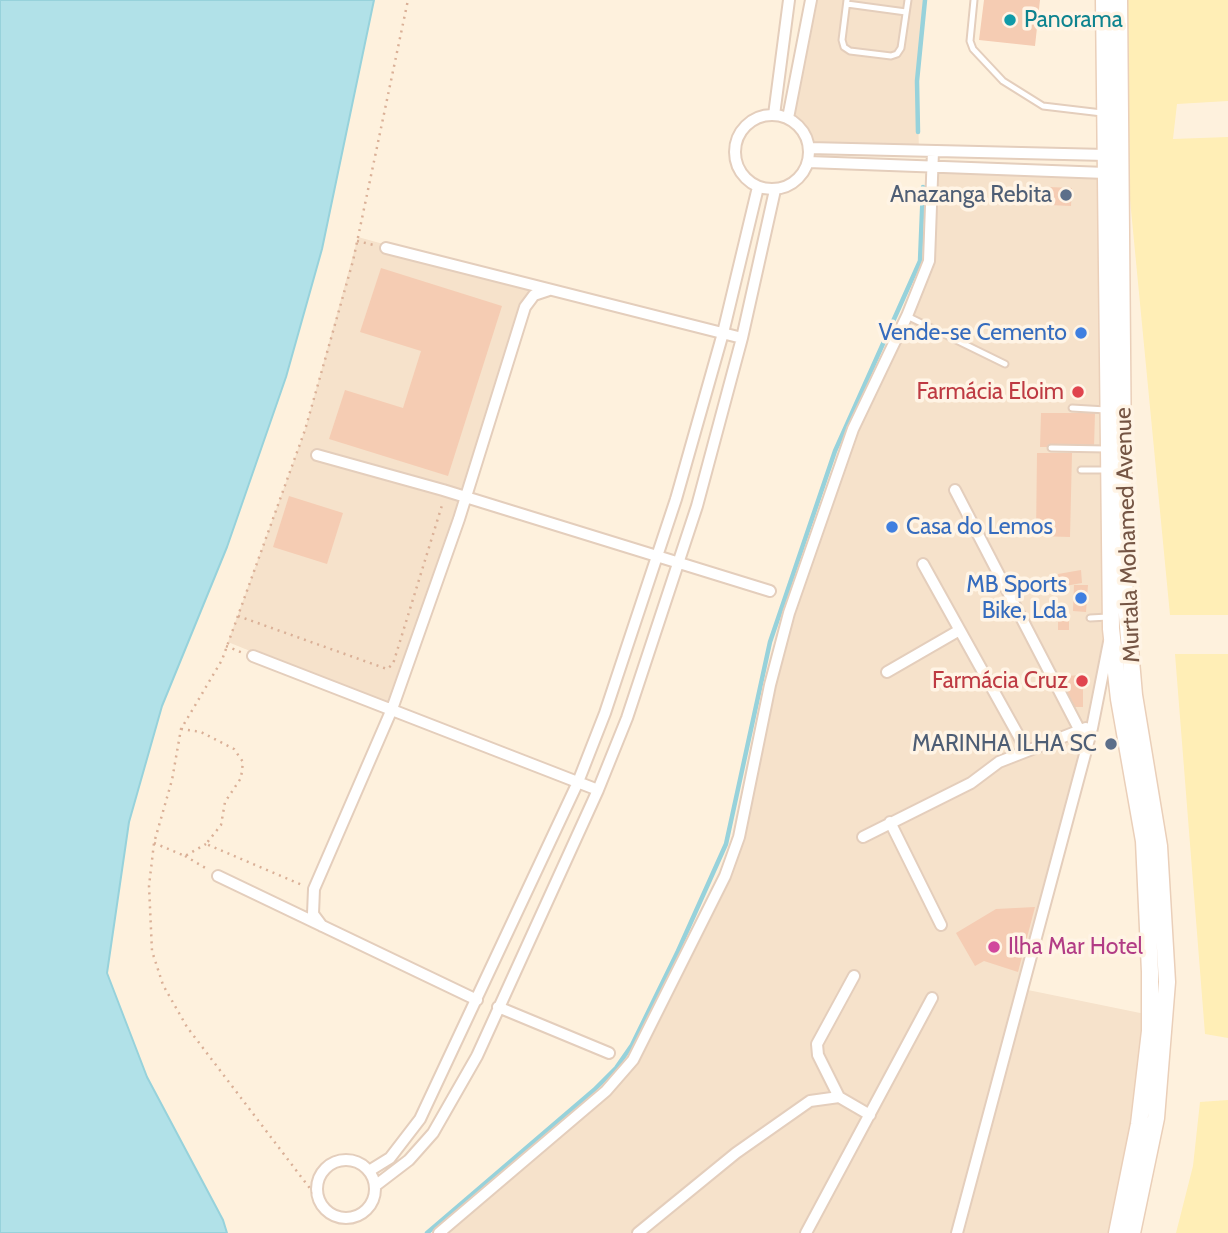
<!DOCTYPE html>
<meta charset="utf-8">
<style>
body{margin:0}
canvas{display:block;background:#fef1dd}
</style>
<canvas width="1228" height="1233"></canvas>
<script>
const c = document.querySelector('canvas').getContext('2d');
c.lineJoin = 'round';
function fillPath(path, color) { c.fillStyle = color; c.fill(path, 'evenodd'); }
const shape = rows => new Path2D(rows.map(r => 'M' + r).join(''));
function stroke(path, color, width, dash) { c.strokeStyle = color; c.lineWidth = width; c.lineCap = dash ? 'butt' : 'round'; c.setLineDash(dash || []); c.stroke(path); }
function drawText(font, color, halo, rows, align = 'center') {
  c.font = font + ' Cabin,sans-serif'; c.lineWidth = 7; c.setLineDash([]); c.textBaseline = 'middle'; c.strokeStyle = halo; c.fillStyle = color; for (const [text, x, y, turn = 0] of rows) {
    c.save(); c.translate(x, y); c.rotate((+turn || 0) * Math.PI / 180); c.textAlign = isNaN(turn) ? turn : align; if (halo) c.strokeText(text, 0, 0); c.fillText(text, 0, 0); c.restore();
  }
}
const residential = shape([
 [811,0,925,0,917,81,919,151,809,148,803,131,781,116,796,71],
 [933,167,1106,173,1110,633,1023,989,1150,1015,1150,1031,1111,1233,439,1233,620,1077,725,876,770,685,838,471,929,261],
 [358,237,549,290,534,295,392,709,228,642,305,430]
]);
const sand = shape([
 [1119,0,1228,0,1228,101,1177,104,1173,139,1228,137,1228,615,1170,615,1121,106],
 [1175,654,1228,654,1228,1038,1205,1034],
 [1228,1100,1228,1233,1176,1233,1193,1166,1200,1102]
]);
const water = shape([
 [0,0,374,0,322,249,286,377,227,547,162,706,129,822,107,973,147,1077,223,1220,227,1233,0,1233,0,0]
]);
const stream = shape([
 [918,132,917,81,925,0],
 [427,1233,594,1090,616,1068,632,1045,678,951,726,844,770,642,835,451,920,261,923,187]
]);
const building = shape([
 [984,0,1040,0,1035,46,979,40],
 [1049,187,1072,188,1071,206,1049,205],
 [381,268,502,306,448,476,329,439,345,390,403,408,421,351,360,332],
 [1041,413,1095,413,1094,447,1040,447],
 [1037,453,1072,453,1070,537,1036,536],
 [289,496,343,513,327,564,273,547],
 [1081,570,1082,583,1059,587,1058,574],
 [1074,585,1088,585,1086,612,1073,611],
 [1058,617,1069,617,1069,630,1058,630],
 [1083,675,1083,707,1070,707,1065,676],
 [1035,907,1018,972,984,961,975,966,956,933,996,909]
]);
const path = shape([
 [357,241,374,245],
 [238,616,387,669,393,664,443,502],
 [226,646,243,653],
 [181,729,201,732,234,749,243,762,241,778,225,802,221,825,206,844,302,885],
 [154,843,185,856,206,844],
 [185,856,209,870],
 [318,1199,187,1027,163,985,152,951,149,886,154,843,172,780,181,729,222,660,305,430,353,261,408,0]
]);
const lane = shape([
 [847,0,842,40,844,47,850,51,891,56,897,54,901,48,908,0],
 [974,0,970,41,973,49,1003,81,1043,106,1102,113],
 [847,4,906,12],
 [907,316,1005,364],
 [1072,408,1106,410],
 [1051,448,1106,449],
 [1081,470,1106,470],
 [1090,618,1108,617]
]);
const street = shape([
 '735 152a37 37 0 1 1 74 0a37 37 0 1 1-74 0Z',
 [774,115,789,0],
 [788,118,811,0],
 [809,148,1106,155],
 [808,162,1106,173],
 [386,248,742,338],
 [317,455,443,490,770,591],
 [955,490,1079,729],
 [923,564,1027,751],
 [253,656,598,790],
 [887,672,958,631],
 [890,822,941,925],
 [863,837,971,783,999,762,1086,728],
 [218,876,477,1000],
 [322,926,313,914,314,889,392,709,459,519,525,307,534,295,549,290],
 [498,1007,609,1053],
 [839,1097,818,1055,817,1044,854,976],
 '317 1189a29 29 0 1 1 58 0a29 29 0 1 1-58 0Z',
 [369,1171,390,1158,420,1119,578,782,605,713,676,499,723,333,758,187],
 [375,1186,409,1160,433,1133,477,1056,598,790,627,718,697,506,742,338,775,190],
 [439,1233,606,1091,633,1060,725,876,739,837,770,685,789,613,853,429,907,316,929,261,933,151],
 [638,1233,736,1153,810,1101,839,1097,870,1115],
 [806,1233,932,998],
 [957,1233,1092,728,1109,642]
]);
const secondary = shape([
 [1104,0,1111,629,1119,699,1144,841,1150,972,1150,1031,1139,1124,1117,1233],
 [1119,0,1124,580,1134,695,1159,846,1167,982,1156,1118,1132,1233]
]);
const markers = [
 [1010,20,7,"#0f9aa8"],
 [1066,195,7,"#5c6f8a"],
 [1081,333,7,"#3f7fe0"],
 [1078,392,7,"#e0444e"],
 [892,527,7,"#3f7fe0"],
 [1081,598,7,"#3f7fe0"],
 [1082,681,7,"#e0444e"],
 [1111,744,7,"#5c6f8a"],
 [994,947,7,"#d1479c"]
];
const cultureNames = [
 ["Panorama",1024,20]
];
const serviceNames = [
 ["Anazanga Rebita",1052,195],
 ["MARINHA ILHA SC",1097,744]
];
const shopNames = [
 ["Vende-se Cemento",1067,333],
 ["Casa do Lemos",906,527,"left"],
 ["MB Sports",1067,585],
 ["Bike, Lda",1067,611]
];
const healthNames = [
 ["Farmácia Eloim",1064,392],
 ["Farmácia Cruz",1068,681]
];
const streetNames = [
 ["Murtala Mohamed Avenue",1128,535,-92]
];
const hotelNames = [
 ["Ilha Mar Hotel",1008,947]
];
fillPath(residential, '#f6e2cb');
fillPath(sand, '#ffeeb6');
fillPath(water, '#b1e1e8');
stroke(water, '#97d2db', 2);
stroke(stream, '#97d2db', 4.5);
fillPath(building, '#f5ccb3');
stroke(lane, '#e4cebc', 9);
stroke(street, '#e4cebc', 14);
stroke(secondary, '#eacfb9', 19);
stroke(path, '#dab097', 2.5, [2, 5]);
stroke(lane, '#fff', 5);
stroke(street, '#fff', 10);
stroke(secondary, '#fff', 16);
for (const [x, y, r, color] of markers) { const dot = new Path2D(); dot.arc(x, y, r, 0, 2 * Math.PI); c.fillStyle = color; c.fill(dot); stroke(dot, '#fff4e5', 2.5); }
drawText('23px', '#0d838f', '#fff4e5', cultureNames, 'left');
drawText('23px', '#4e5e75', '#fff4e5', serviceNames, 'right');
drawText('23px', '#366cbe', '#fff4e5', shopNames, 'right');
drawText('23px', '#be3a42', '#fff4e5', healthNames, 'right');
drawText('23px', '#755544', '#fff4e5', streetNames);
drawText('23px', '#b23c85', '#fff4e5', hotelNames, 'left');
</script>
